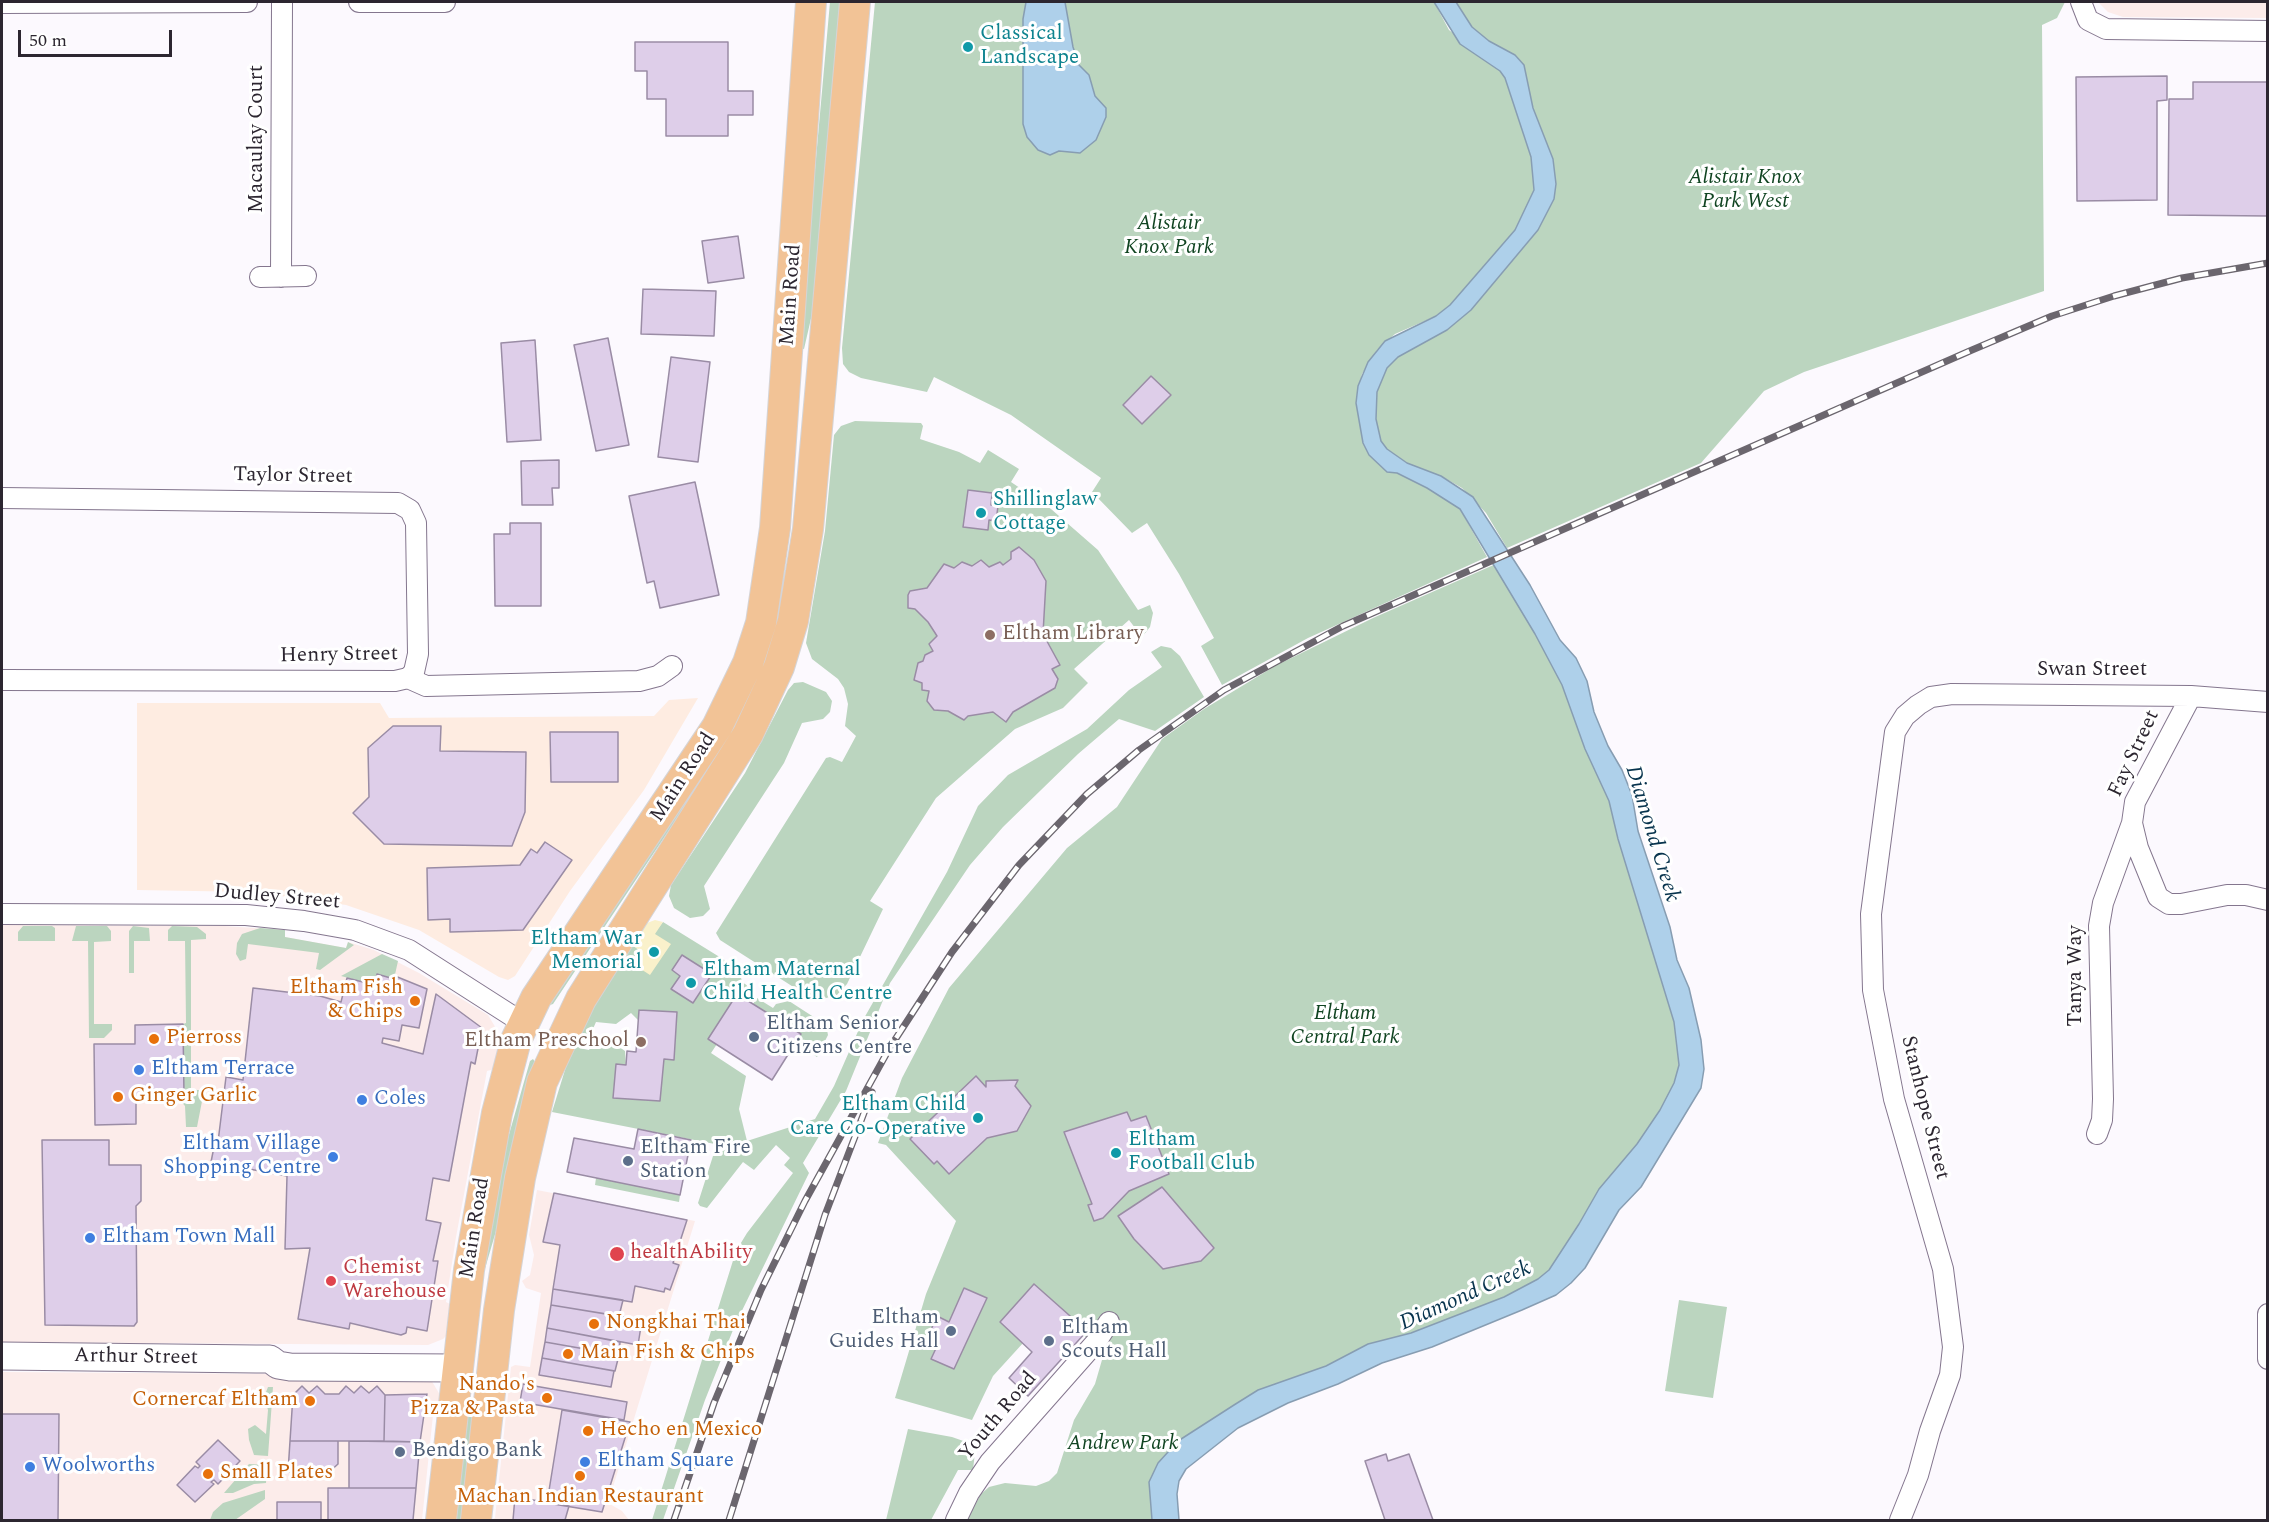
<!DOCTYPE html>
<style>
body{margin:0}
#map{position:relative;width:2269px;height:1522px;overflow:hidden;background:#fcf9fe;font-family:Spectral,serif}
canvas{display:block}
.frame{position:absolute;inset:0;border:3px solid #2c2630;pointer-events:none}
.scale{position:absolute;left:18px;top:30px;width:154px;height:27px;box-sizing:border-box;border:3px solid #2c2630;border-top:0;padding-left:8px;font-size:18px;line-height:21px;white-space:nowrap;color:#2c2630;-webkit-text-stroke:4px #fff;paint-order:stroke}
</style>
<div id="map">
<canvas width="2269" height="1522"></canvas>
<div class="frame"></div>
<div class="scale">50 m</div>
</div>
<script>
const c = document.querySelector('canvas').getContext('2d');
c.lineJoin = 'round';
function fillPath(path, color) { c.fillStyle = color; c.fill(path, 'evenodd'); }
const shape = rows => new Path2D(rows.map(r => 'M' + r).join(''));
function stroke(path, color, width, dash) { c.strokeStyle = color; c.lineWidth = width; c.lineCap = dash ? 'butt' : 'round'; c.setLineDash(dash || []); c.stroke(path); }
function drawText(font, color, halo, rows, align = 'center') {
  c.font = font + ' Spectral,serif'; c.lineWidth = 6; c.setLineDash([]); c.textBaseline = 'middle'; c.strokeStyle = halo; c.fillStyle = color; for (const [text, x, y, turn = 0] of rows) {
    c.save(); c.translate(x, y); c.rotate((+turn || 0) * Math.PI / 180); c.textAlign = isNaN(turn) ? turn : align; if (halo) c.strokeText(text, 0, 0); c.fillText(text, 0, 0); c.restore();
  }
}
const commercial = shape([
 [2098,2,2267,2,2267,18,2123,17,2108,12],
 [2,925,224,926,285,930,285,937,346,948,348,942,374,950,419,973,488,1015,497,1030,499,1049,495,1069,487,1071,456,1237,446,1302,452,1305,447,1335,443,1339,428,1345,2,1342],
 [537,1190,695,1221,608,1503,622,1511,629,1520,491,1520,495,1518,511,1367,515,1365,530,1367,541,1293,526,1288,522,1281,530,1275,534,1255,529,1235],
 [2,1372,416,1375,430,1378,440,1395,439,1415,433,1415,422,1520,2,1520]
]);
const education = shape([
 [698,698,644,790,570,891,515,976,508,980,499,977,419,930,346,905,252,892,137,890,137,703,380,703,389,718,654,716,669,700]
]);
const green = shape([
 [830,2,844,2,815,301,804,349,799,348],
 [875,2,1434,2,1449,30,1501,71,1505,78,1531,157,1534,190,1515,230,1450,305,1436,316,1395,334,1377,350,1362,374,1356,403,1363,443,1369,455,1387,472,1397,473,1427,488,1460,509,1487,557,1308,638,1222,685,1201,646,1214,638,1179,574,1147,523,1132,533,1092,492,1101,478,1011,415,934,377,927,392,861,378,849,372,843,364,842,348],
 [1456,2,2065,2,2057,18,2042,25,2044,291,1804,372,1764,391,1701,463,1507,548,1486,513,1462,488,1441,476,1407,463,1387,449,1381,441,1376,419,1377,392,1387,368,1398,357,1447,330,1471,310,1538,230,1554,199,1556,184,1553,159,1533,108,1524,65,1515,55,1489,41,1472,27],
 [855,421,921,423,923,426,920,439,959,452,980,463,988,450,1019,469,1011,482,1051,509,1098,550,1138,610,1150,605,1153,613,1150,627,1142,637,1129,620,1074,669,1088,683,1063,708,1015,729,936,798,870,901,883,909,847,984,837,995,819,1000,809,997,720,940,716,933,826,758,830,757,842,762,856,736,845,726,848,704,844,688,838,679,812,659,806,643,825,531,834,435,841,426],
 [1505,560,1621,784,1687,1076,1540,1288,1376,1355,1186,1450,1165,1520,966,1520,981,1494,989,1487,1005,1483,1036,1486,1049,1481,1057,1473,1074,1420,1095,1384,1104,1353,1054,1309,993,1376,972,1420,895,1398,926,1294,956,1221,886,1145,878,1143,902,1078,949,988,1067,848,1117,807,1162,739,1204,709,1275,666,1373,618],
 [1161,646,1171,648,1180,656,1204,697,1155,731,1119,719,1078,754,1003,827,970,865,890,983,846,1091,803,1163,809,1173,735,1325,705,1400,663,1520,652,1520,736,1251,747,1233,793,1173,784,1165,790,1158,776,1145,754,1170,743,1162,707,1208,700,1206,698,1203,713,1156,730,1147,552,1112,569,1057,583,1025,631,944,639,950,634,957,663,922,739,969,742,982,751,988,745,999,737,994,708,1039,717,1044,711,1053,746,1076,739,1109,747,1141,815,1119,834,1086,863,1020,947,872,978,806,1008,775,1087,729,1129,690,1162,667,1151,652],
 [639,1010,677,1012,674,1059,664,1059,660,1101,613,1098,616,1064,626,1065,625,1051,615,1044,595,1039,589,1050,584,1049,596,1022,616,1024,631,1013,638,1020],
 [766,651,767,659,750,709,553,1004,547,1006],
 [803,682,826,692,832,701,830,712,823,719,802,723,784,763,704,886,710,909,703,916,690,918,674,908,669,896,671,885,745,773,788,690,794,683],
 [23,926,52,926,55,928,55,941,18,941,18,932],
 [76,926,107,926,111,931,111,941,94,942,94,1024,112,1024,112,1030,104,1038,89,1038,88,941,72,941],
 [133,926,149,928,150,941,134,941,134,973,129,973,129,931],
 [172,926,197,927,206,934,206,939,191,940,191,1089,204,1091,197,1127,186,1127,185,1106,179,1099,169,1096,184,1095,183,1024,186,1023,185,941,168,941,168,930],
 [260,928,285,930,285,937,346,948,348,942,354,945,320,970,316,969,319,953,248,944,246,959,240,961,236,954,237,943,242,934],
 [382,954,398,961,394,979,378,974,375,985,341,976],
 [757,998,773,1008,776,1004,789,1001,826,1025,828,1035,817,1057,795,1043,800,1034,753,1004],
 [533,1059,535,1062,501,1214,484,1272,480,1271,502,1159,530,1061],
 [596,1178,680,1195,679,1202,595,1185],
 [1679,1300,1727,1307,1713,1398,1665,1391],
 [268,1387,273,1387,268,1456,254,1455,249,1440,248,1429,255,1425,266,1434,268,1410,264,1397],
 [464,1397,477,1398,466,1520,452,1520],
 [908,1429,952,1437,969,1443,975,1452,973,1470,958,1470,931,1520,886,1520],
 [249,1464,267,1465,266,1483,254,1484,233,1493,224,1493],
 [265,1490,265,1499,235,1520,210,1520,213,1512,223,1503]
]);
const sand = shape([
 [655,920,663,922,655,934,671,944,650,975,633,964,639,950,631,944,647,923]
]);
const water = shape([
 [1026,2,1065,2,1073,47,1079,65,1089,75,1095,96,1106,108,1106,117,1096,140,1080,153,1059,151,1050,155,1038,150,1027,137,1023,124,1023,19,1026,2],
 [1434,2,1456,2,1472,27,1489,41,1515,55,1524,65,1533,108,1553,159,1556,184,1554,199,1538,230,1471,310,1447,330,1398,357,1387,368,1377,392,1376,419,1381,441,1387,449,1407,463,1441,476,1473,497,1530,585,1560,640,1576,658,1587,681,1594,712,1608,746,1622,770,1632,795,1638,831,1670,927,1677,960,1689,988,1701,1040,1704,1069,1701,1088,1641,1187,1619,1210,1585,1268,1571,1283,1556,1295,1522,1310,1432,1347,1382,1363,1338,1384,1288,1403,1238,1428,1186,1469,1179,1481,1177,1494,1179,1520,1152,1520,1149,1482,1158,1463,1178,1441,1234,1405,1258,1390,1326,1366,1368,1344,1411,1333,1504,1297,1538,1279,1549,1270,1579,1224,1599,1189,1637,1144,1660,1110,1674,1083,1679,1065,1674,1022,1618,839,1609,801,1585,749,1562,685,1535,634,1460,509,1427,488,1397,473,1387,472,1369,455,1363,443,1356,403,1358,386,1368,362,1385,341,1436,316,1450,305,1515,230,1534,190,1531,157,1505,78,1500,71,1460,44,1434,2]
]);
const building = shape([
 [635,42,728,42,728,91,753,91,753,115,728,115,728,136,666,136,666,99,647,99,647,71,635,71,635,42],
 [2167,76,2167,100,2157,101,2157,200,2077,201,2076,77,2167,76],
 [2193,82,2268,82,2268,216,2168,215,2169,99,2193,99,2193,82],
 [738,236,744,278,708,283,702,241,738,236],
 [643,289,716,291,714,336,641,334,643,289],
 [608,338,629,445,596,451,574,345,608,338],
 [535,340,541,440,507,442,501,343,535,340],
 [671,357,710,362,698,462,658,457,671,357],
 [1151,376,1171,395,1142,424,1123,405,1151,376],
 [559,460,559,488,552,488,553,505,522,505,521,461,559,460],
 [695,482,719,595,660,608,654,581,647,583,629,496,695,482],
 [968,490,992,493,991,505,998,506,996,521,989,520,988,530,963,527,968,490],
 [510,523,541,523,541,606,495,606,494,534,510,534,510,523],
 [1019,547,1034,560,1046,581,1043,634,1060,665,1052,669,1058,679,1055,688,1013,712,1006,722,993,712,968,716,964,720,948,711,934,710,927,701,929,691,922,690,922,683,914,680,918,663,923,661,925,655,933,651,929,644,937,636,928,622,915,609,908,608,908,595,910,591,927,588,944,564,954,568,962,562,972,566,981,560,989,567,1000,562,1003,565,1011,559,1011,552,1019,547],
 [393,726,441,726,440,751,526,752,525,812,512,846,384,844,353,813,369,797,368,748,393,726],
 [550,732,618,732,618,782,551,782,550,732],
 [545,842,572,860,523,930,450,932,450,919,428,920,427,868,520,865,531,849,537,853,545,842],
 [682,955,712,974,693,1003,671,989,680,976,672,970,682,955],
 [377,974,394,979,395,976,427,989,419,1028,402,1025,399,1041,383,1038,382,1043,423,1054,436,994,482,1028,475,1064,471,1062,449,1181,433,1178,426,1220,441,1223,433,1261,438,1261,427,1331,407,1327,406,1333,401,1335,350,1323,349,1329,298,1319,310,1248,285,1249,287,1176,211,1162,215,1142,218,1142,226,1077,243,1080,253,988,320,996,341,1002,347,978,375,985,377,974],
 [737,994,801,1034,772,1080,708,1039,737,994],
 [639,1010,677,1012,674,1060,664,1059,660,1101,613,1098,616,1064,626,1065,627,1051,636,1052,639,1010],
 [183,1024,184,1096,136,1096,136,1124,95,1125,94,1044,135,1044,135,1025,183,1024],
 [976,1076,986,1087,986,1081,1018,1080,1015,1086,1031,1106,1017,1131,987,1138,949,1174,937,1161,934,1164,910,1139,976,1076],
 [1127,1112,1131,1121,1146,1116,1169,1174,1129,1191,1103,1218,1094,1221,1088,1205,1092,1204,1064,1132,1127,1112],
 [638,1129,691,1140,680,1195,567,1172,574,1138,634,1149,638,1129],
 [42,1140,109,1140,109,1165,141,1165,141,1201,136,1206,137,1322,134,1326,45,1325,42,1140],
 [1162,1187,1214,1248,1201,1261,1163,1269,1134,1239,1118,1216,1162,1187],
 [554,1193,687,1220,673,1263,679,1265,670,1290,665,1288,664,1292,635,1286,632,1302,553,1289,560,1245,543,1242,554,1193],
 [1034,1284,1087,1331,1028,1396,1009,1378,1032,1352,1000,1322,1034,1284],
 [964,1288,987,1298,954,1369,931,1359,938,1344,927,1339,937,1316,949,1322,964,1288],
 [553,1289,623,1300,619,1316,551,1305,553,1289],
 [551,1305,642,1320,638,1345,547,1328,551,1305],
 [547,1328,620,1342,619,1355,545,1342,547,1328],
 [545,1342,619,1355,615,1371,542,1358,545,1342],
 [542,1358,614,1371,611,1387,539,1375,542,1358],
 [523,1384,627,1402,624,1420,520,1402,523,1384],
 [302,1386,309,1393,317,1386,325,1394,339,1394,346,1386,354,1393,361,1386,369,1393,377,1386,385,1395,384,1441,290,1441,293,1395,302,1386],
 [427,1394,420,1442,384,1441,385,1395,427,1394],
 [562,1410,630,1422,602,1512,547,1503,562,1410],
 [2,1414,59,1414,58,1520,2,1520,2,1414],
 [218,1440,240,1461,218,1484,214,1480,211,1482,214,1484,195,1502,177,1485,195,1466,198,1468,200,1466,196,1462,218,1440],
 [290,1441,338,1441,338,1464,328,1473,288,1472,290,1441],
 [349,1441,420,1442,416,1488,349,1488,349,1441],
 [1386,1454,1388,1461,1409,1454,1433,1520,1385,1520,1365,1461,1386,1454],
 [328,1488,416,1488,413,1520,328,1520,328,1488],
 [515,1497,569,1506,565,1520,513,1520,515,1497],
 [277,1502,321,1502,321,1520,277,1520,277,1502]
]);
const street = shape([
 [359,2,445,2],
 [2081,2,2088,20,2106,29,2268,31],
 [2,3,247,2],
 [260,277,306,276],
 [281,277,282,2],
 [2,498,398,503,410,510,416,523,418,654,414,672,408,678,395,681,2,680],
 [408,678,426,686,639,681,658,676,672,666],
 [2191,696,2135,802,2132,823,2138,848,2158,897,2169,904,2181,904,2227,895,2246,895,2268,900],
 [2,914,246,915,304,921,355,930,409,950,523,1023],
 [2097,1134,2102,1120,2103,1099,2099,926,2103,903,2132,823],
 [2268,1314,2268,1359],
 [956,1520,969,1493,990,1462,1096,1342,1109,1322],
 [1900,1520,1918,1475,1930,1431,1950,1375,1953,1347,1943,1269,1894,1099,1873,990,1871,914,1895,732,1905,716,1918,705,1931,697,1952,694,2191,696,2268,702]
]);
const secondary = shape([
 [2,1356,256,1359,270,1359,278,1365,290,1367,457,1368]
]);
const primary = shape([
 [441,1520,469,1270,497,1113,516,1040,536,998,717,727,748,663,761,623,775,528,811,2],
 [476,1520,499,1310,520,1178,542,1082,581,999,748,734,779,667,793,621,808,529,855,2]
]);
const rail = shape([
 [674,1520,714,1403,761,1290,805,1201,889,1049,952,952,1019,865,1087,794,1139,750,1224,690,1343,626,1972,350,2052,316,2114,296,2182,278,2268,263],
 [729,1520,825,1215,872,1092]
]);
const markers = [
 [968,47,6,"#0f9aa8"],
 [981,513,6,"#0f9aa8"],
 [990,635,6,"#8d6e63"],
 [654,952,6,"#0f9aa8"],
 [691,983,6,"#0f9aa8"],
 [415,1001,6,"#e8710a"],
 [754,1037,6,"#5c6f8a"],
 [154,1039,6,"#e8710a"],
 [641,1042,6,"#8d6e63"],
 [139,1070,6,"#3f7fe0"],
 [118,1097,6,"#e8710a"],
 [362,1100,6,"#3f7fe0"],
 [978,1118,6,"#0f9aa8"],
 [1116,1153,6,"#0f9aa8"],
 [333,1157,6,"#3f7fe0"],
 [628,1161,6,"#5c6f8a"],
 [90,1238,6,"#3f7fe0"],
 [617,1254,8,"#e0444e"],
 [331,1281,6,"#e0444e"],
 [594,1324,6,"#e8710a"],
 [951,1331,6,"#5c6f8a"],
 [1049,1341,6,"#5c6f8a"],
 [568,1354,6,"#e8710a"],
 [547,1398,6,"#e8710a"],
 [310,1401,6,"#e8710a"],
 [588,1431,6,"#e8710a"],
 [400,1452,6,"#5c6f8a"],
 [585,1462,6,"#3f7fe0"],
 [30,1467,6,"#3f7fe0"],
 [208,1474,6,"#e8710a"],
 [580,1476,6,"#e8710a"]
];
const cultureNames = [
 ["Classical",980,35],
 ["Landscape",980,59],
 ["Shillinglaw",993,501],
 ["Cottage",993,525],
 ["Eltham War",642,940,"right"],
 ["Memorial",642,964,"right"],
 ["Eltham Maternal",703,971],
 ["Child Health Centre",703,995],
 ["Eltham Child",966,1106,"right"],
 ["Care Co-Operative",966,1130,"right"],
 ["Eltham",1128,1141],
 ["Football Club",1128,1165]
];
const streetNames = [
 ["Macaulay Court",258,139,-90],
 ["Main Road",792,295,-86],
 ["Taylor Street",293,477,1],
 ["Henry Street",339,656,-1],
 ["Swan Street",2092,671],
 ["Fay Street",2135,754,-65],
 ["Main Road",684,778,-57],
 ["Dudley Street",277,898,5],
 ["Tanya Way",2077,976,-90],
 ["Stanhope Street",1924,1108,76],
 ["Main Road",476,1228,-81],
 ["Arthur Street",136,1358,1],
 ["Youth Road",999,1417,-50]
];
const parkNames = [
 ["Alistair Knox",1745,179],
 ["Park West",1745,203],
 ["Alistair",1169,225],
 ["Knox Park",1169,249],
 ["Eltham",1345,1015],
 ["Central Park",1345,1039],
 ["Andrew Park",1123,1445]
];
const educationNames = [
 ["Eltham Library",1002,635],
 ["Eltham Preschool",629,1042,"right"]
];
const foodNames = [
 ["Eltham Fish",403,989,"right"],
 ["& Chips",403,1013,"right"],
 ["Pierross",166,1039],
 ["Ginger Garlic",130,1097],
 ["Nongkhai Thai",606,1324],
 ["Main Fish & Chips",580,1354],
 ["Nando's",535,1386,"right"],
 ["Pizza & Pasta",535,1410,"right"],
 ["Cornercaf Eltham",298,1401,"right"],
 ["Hecho en Mexico",600,1431],
 ["Small Plates",220,1474],
 ["Machan Indian Restaurant",580,1498,"center"]
];
const serviceNames = [
 ["Eltham Senior",766,1025],
 ["Citizens Centre",766,1049],
 ["Eltham Fire",640,1149],
 ["Station",640,1173],
 ["Eltham",939,1319,"right"],
 ["Guides Hall",939,1343,"right"],
 ["Eltham",1061,1329],
 ["Scouts Hall",1061,1353],
 ["Bendigo Bank",412,1452]
];
const shopNames = [
 ["Eltham Terrace",151,1070],
 ["Coles",374,1100],
 ["Eltham Village",321,1145,"right"],
 ["Shopping Centre",321,1169,"right"],
 ["Eltham Town Mall",102,1238],
 ["Eltham Square",597,1462],
 ["Woolworths",42,1467]
];
const healthNames = [
 ["healthAbility",630,1254],
 ["Chemist",343,1269],
 ["Warehouse",343,1293]
];
const waterNames = [
 ["Diamond Creek",1651,834,73],
 ["Diamond Creek",1466,1297,-24]
];
fillPath(commercial, '#fcecea');
fillPath(education, '#feece1');
fillPath(green, '#bbd5bf');
fillPath(sand, '#faf1cb');
fillPath(water, '#aed0ea');
stroke(water, '#879db2', 1.5);
fillPath(building, '#decee9');
stroke(building, '#9a8ca5', 1.5);
stroke(street, '#84768e', 22);
stroke(secondary, '#84768e', 29);
stroke(primary, '#d5d4d6', 32);
stroke(street, '#fff', 20);
stroke(secondary, '#fff', 27);
stroke(primary, '#f2c396', 30);
stroke(rail, '#6b666e', 7);
stroke(rail, '#fff', 4.5, [14]);
for (const [x, y, r, color] of markers) { const dot = new Path2D(); dot.arc(x, y, r, 0, 2 * Math.PI); c.fillStyle = color; c.fill(dot); stroke(dot, '#fff', 2); }
drawText('21px', '#0d838f', '#fff', cultureNames, 'left');
drawText('21px', '#2c2630', '#fff', streetNames);
drawText('italic 21px', '#104421', '#fff', parkNames);
drawText('21px', '#785e54', '#fff', educationNames, 'left');
drawText('21px', '#c56008', '#fff', foodNames, 'left');
drawText('21px', '#4e5e75', '#fff', serviceNames, 'left');
drawText('21px', '#366cbe', '#fff', shopNames, 'left');
drawText('21px', '#be3a42', '#fff', healthNames, 'left');
drawText('italic 22px', '#07334d', '#fff', waterNames);
</script>
